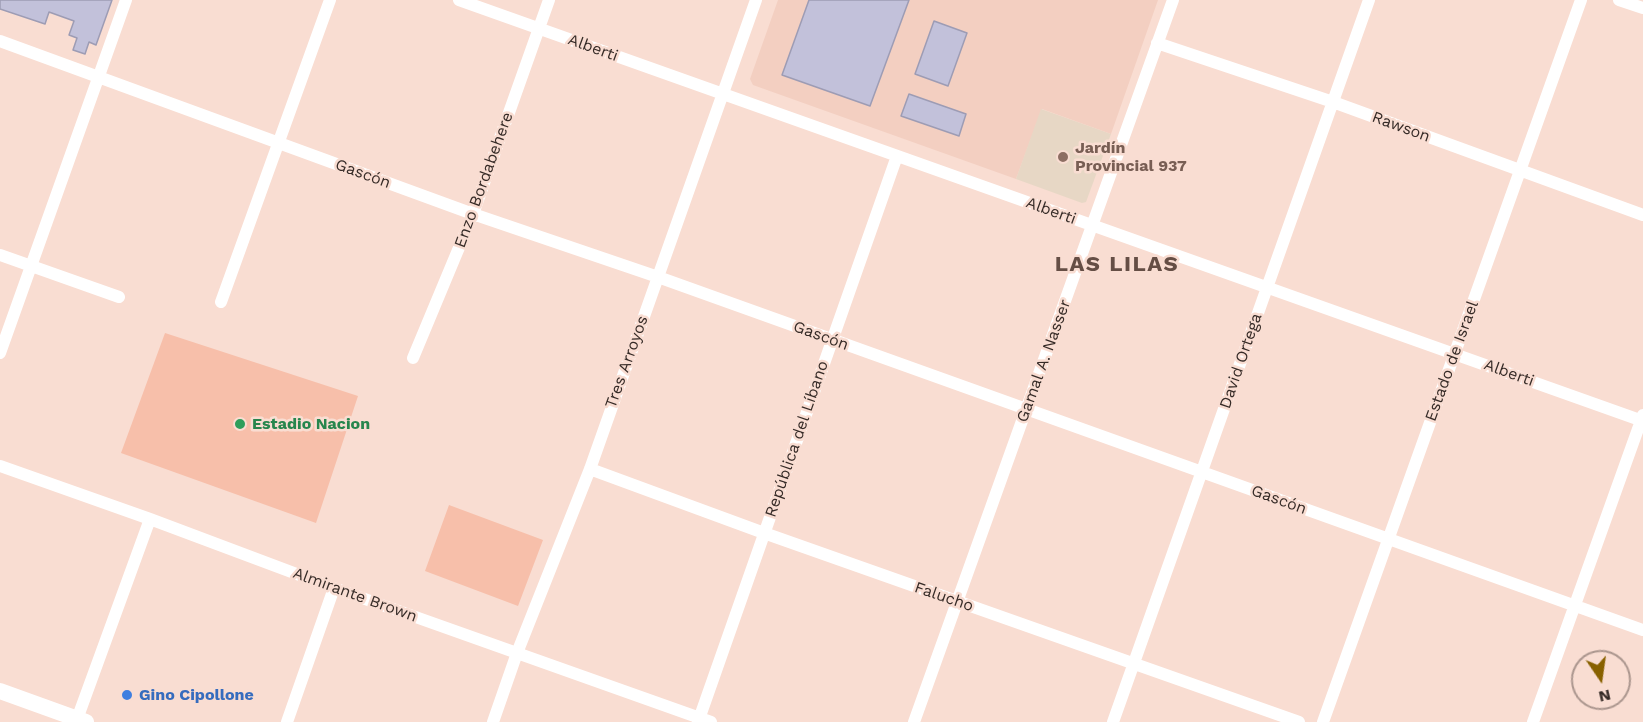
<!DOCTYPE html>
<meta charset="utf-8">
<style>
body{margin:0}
#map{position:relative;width:1643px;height:722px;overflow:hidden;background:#f9ddd2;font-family:"Work Sans",sans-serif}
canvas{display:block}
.north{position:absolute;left:1571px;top:650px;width:60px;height:60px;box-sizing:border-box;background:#f9ddd2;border:2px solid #ab968e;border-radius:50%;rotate:167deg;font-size:16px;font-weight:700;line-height:24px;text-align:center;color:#362b27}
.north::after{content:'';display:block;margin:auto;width:21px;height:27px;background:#886100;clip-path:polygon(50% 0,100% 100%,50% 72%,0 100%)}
</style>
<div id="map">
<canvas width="1643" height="722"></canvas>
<div class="north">N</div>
</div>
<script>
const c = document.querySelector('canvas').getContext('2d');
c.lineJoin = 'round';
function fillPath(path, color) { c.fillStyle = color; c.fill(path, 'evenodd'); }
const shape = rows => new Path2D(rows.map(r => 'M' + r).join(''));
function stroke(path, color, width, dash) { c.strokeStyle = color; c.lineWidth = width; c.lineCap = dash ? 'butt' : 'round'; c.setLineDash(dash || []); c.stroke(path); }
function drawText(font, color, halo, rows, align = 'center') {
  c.font = font + ' "Work Sans",sans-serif'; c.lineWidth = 5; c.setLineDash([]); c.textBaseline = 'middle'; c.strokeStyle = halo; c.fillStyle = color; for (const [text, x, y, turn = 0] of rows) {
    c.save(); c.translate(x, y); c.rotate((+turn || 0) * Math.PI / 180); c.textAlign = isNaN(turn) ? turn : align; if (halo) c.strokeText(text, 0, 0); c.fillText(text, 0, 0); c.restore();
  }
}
const built = shape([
 [778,0,1158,0,1111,134,1042,109,1016,179,753,85,750,79]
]);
const education = shape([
 [1041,109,1111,134,1086,202,1082,203,1016,179]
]);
const green = shape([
 [165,333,358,396,316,523,121,453],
 [449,505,543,540,518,606,425,571]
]);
const building = shape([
 [0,0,112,0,96,45,89,42,85,54,73,50,77,38,69,35,74,21,49,12,45,24,0,9,0,0],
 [809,0,909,0,870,106,782,75,809,0],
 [934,21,967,33,948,86,915,74,934,21],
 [909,94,966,114,959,136,901,116,909,94]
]);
const street = shape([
 [459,0,1643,421],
 [1619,0,1643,8],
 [0,41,473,214,658,277,1643,630],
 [1157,43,1333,102,1643,215],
 [0,255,119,297],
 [221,302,330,0],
 [0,353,126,0],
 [413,358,473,214,549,0],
 [0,466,150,519,334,588,711,722],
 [590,469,764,533,1299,722],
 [76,722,150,519],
 [287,722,334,588],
 [493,722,517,653,590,469,756,0],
 [698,722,897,156],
 [914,722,1173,0],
 [1113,722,1369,0],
 [1323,722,1581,0],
 [1533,722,1643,415]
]);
const secondary = shape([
 [0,691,86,722]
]);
const markers = [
 [1063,157,6,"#8d6e63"],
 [240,424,6,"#2e9e5b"],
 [127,695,6,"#3f7fe0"]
];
const streetNames = [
 ["Alberti",593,48,20],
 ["Rawson",1401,127,20],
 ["Gascón",363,174,20],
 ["Enzo Bordabehere",484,180,-70],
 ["Alberti",1051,211,20],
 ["Gascón",821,336,20],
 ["Gamal A. Nasser",1044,361,-70],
 ["David Ortega",1241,361,-71],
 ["Estado de Israel",1452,361,-70],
 ["Tres Arroyos",627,362,-70],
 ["Alberti",1509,373,20],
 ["República del Líbano",797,439,-71],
 ["Gascón",1279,500,20],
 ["Almirante Brown",355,595,20],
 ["Falucho",944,597,19]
];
const educationNames = [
 ["Jardín",1075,148],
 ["Provincial 937",1075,166]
];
const leisureNames = [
 ["Estadio Nacion",252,424]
];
const shopNames = [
 ["Gino Cipollone",139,695]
];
const districtNames = [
 ["LAS LILAS",1117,265]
];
fillPath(built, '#f3cfc1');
fillPath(education, '#e7d7c5');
fillPath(green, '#f7bfaa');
fillPath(building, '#c2c1da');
stroke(building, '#9d9cb4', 1.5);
stroke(street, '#fff', 12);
stroke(secondary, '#fff', 16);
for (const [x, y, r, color] of markers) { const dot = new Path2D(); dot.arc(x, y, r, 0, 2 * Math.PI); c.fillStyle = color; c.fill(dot); stroke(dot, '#f9ddd2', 2); }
drawText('16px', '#362b27', '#f9ddd2', streetNames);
drawText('bold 16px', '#785e54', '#f9ddd2', educationNames, 'left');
drawText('bold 16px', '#27864d', '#f9ddd2', leisureNames, 'left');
drawText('bold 16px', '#366cbe', '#f9ddd2', shopNames, 'left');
c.letterSpacing = '1.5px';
drawText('bold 22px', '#654e45', '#f9ddd2', districtNames);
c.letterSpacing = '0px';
</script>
